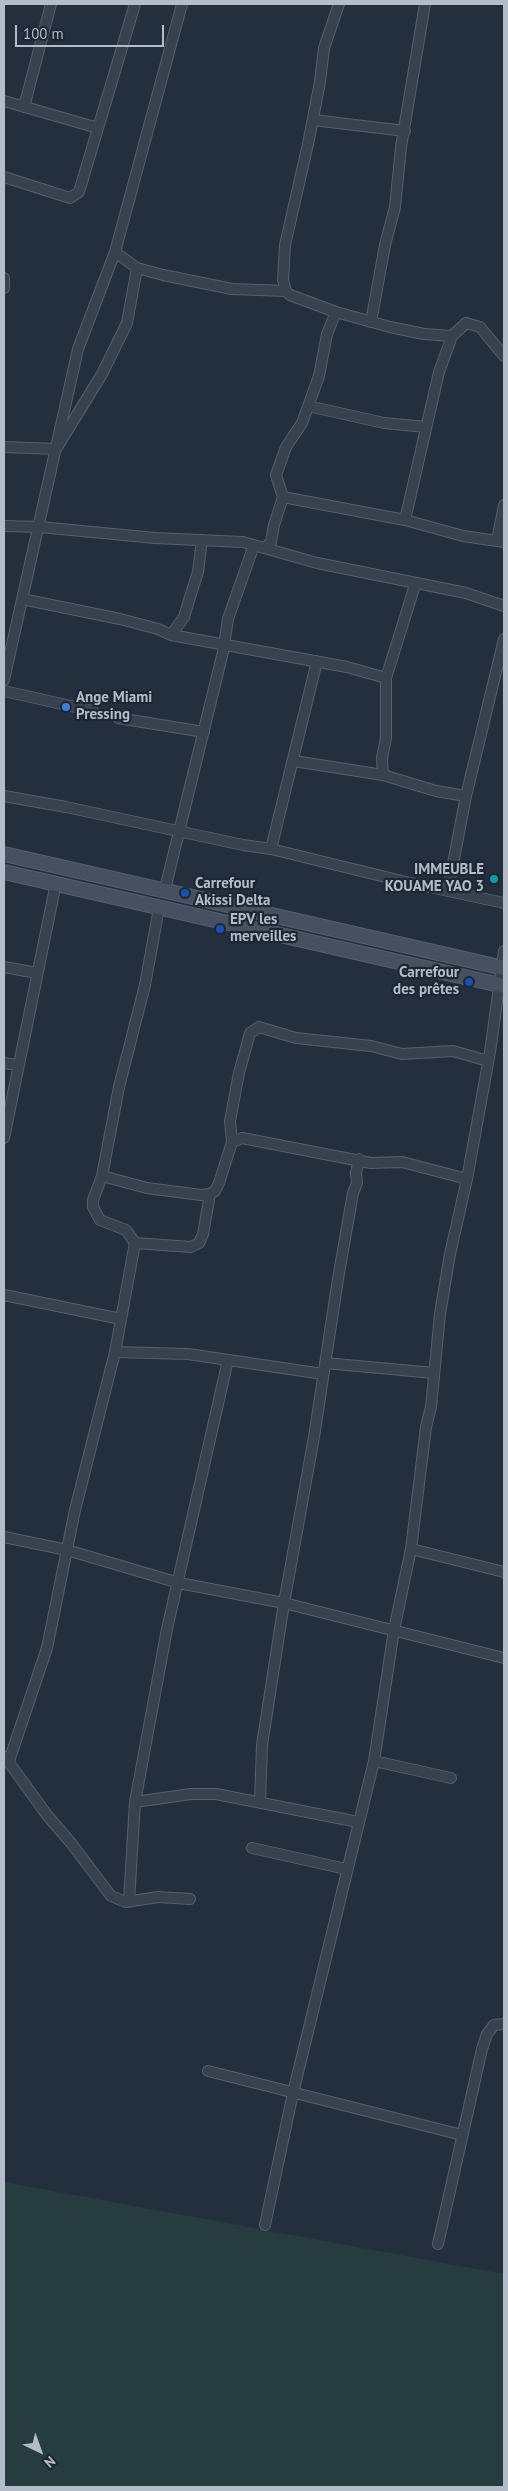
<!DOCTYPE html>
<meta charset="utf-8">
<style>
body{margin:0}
#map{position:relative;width:508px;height:2491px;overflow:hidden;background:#242f3e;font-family:"PT Sans",sans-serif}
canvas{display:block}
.frame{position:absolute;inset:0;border:5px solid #b4bcc9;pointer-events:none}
.north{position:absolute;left:15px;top:2426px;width:50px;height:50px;-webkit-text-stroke:4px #1d2633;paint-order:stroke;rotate:138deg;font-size:14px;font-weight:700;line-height:20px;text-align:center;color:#b4bcc9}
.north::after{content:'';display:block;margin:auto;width:18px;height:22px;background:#b4bcc9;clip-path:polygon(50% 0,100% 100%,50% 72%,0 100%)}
.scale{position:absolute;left:15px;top:25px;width:149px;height:22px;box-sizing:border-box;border:2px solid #b4bcc9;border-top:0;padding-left:6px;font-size:15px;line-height:18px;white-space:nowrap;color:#b4bcc9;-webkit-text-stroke:4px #1d2633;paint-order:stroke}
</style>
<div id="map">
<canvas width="508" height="2491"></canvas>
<div class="frame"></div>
<div class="north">N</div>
<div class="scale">100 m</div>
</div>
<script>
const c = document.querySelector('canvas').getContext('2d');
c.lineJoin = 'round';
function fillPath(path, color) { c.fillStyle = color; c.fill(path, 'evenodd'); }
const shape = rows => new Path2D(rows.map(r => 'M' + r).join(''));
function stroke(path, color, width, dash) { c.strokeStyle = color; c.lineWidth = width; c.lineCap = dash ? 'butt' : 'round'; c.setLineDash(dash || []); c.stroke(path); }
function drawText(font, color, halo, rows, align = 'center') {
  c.font = font + ' "PT Sans",sans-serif'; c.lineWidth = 4.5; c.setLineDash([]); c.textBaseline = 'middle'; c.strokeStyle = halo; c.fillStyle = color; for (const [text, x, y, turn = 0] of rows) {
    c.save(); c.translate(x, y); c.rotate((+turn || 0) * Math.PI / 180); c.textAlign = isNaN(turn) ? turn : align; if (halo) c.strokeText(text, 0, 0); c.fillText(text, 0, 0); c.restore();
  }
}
const green = shape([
 [4,2182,504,2274,504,2487,4,2487]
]);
const minor = shape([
 [339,4,324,48,320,82,308,144,285,245,283,280,286,291,290,295,336,312,390,327,424,334,452,336,466,323,480,327,504,356],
 [4,101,98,128],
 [24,107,51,4],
 [313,120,405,131],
 [4,177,70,198,79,192,135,4],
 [115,252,137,268,163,275,232,289,286,291],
 [4,278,4,288],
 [371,322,385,245,395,207,401,147,425,4],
 [308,406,384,423,426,427],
 [4,447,56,449,102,374,127,323,137,268],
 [283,497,276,475,286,447,302,423,319,376,327,334,336,312],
 [405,520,439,372,452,336],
 [4,526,40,527,155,538,243,542,317,563,466,593,504,606],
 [497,541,504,505],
 [265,548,271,542,274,525,283,497,405,520,463,536,504,542],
 [22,599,120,619,158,629,171,635,184,617,191,594,198,572,202,540],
 [171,635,347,667,386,678],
 [4,680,78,349,115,252,182,4],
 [4,691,93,711],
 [118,718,204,732],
 [294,761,383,775,436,791,466,796],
 [383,775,382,758,386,738,386,678,415,585],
 [4,796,66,807,243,845,271,849,402,881,504,903],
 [271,849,317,661],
 [165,889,223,652,228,619,254,545],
 [448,890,466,796,504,639],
 [4,967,37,973],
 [4,1063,17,1065],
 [4,1138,56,883],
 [232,1142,230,1121,239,1073,250,1033,259,1027,296,1038,371,1046,402,1054,453,1051,488,1061],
 [102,1176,147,1188,201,1195,210,1194,215,1191,219,1183,232,1142,242,1138,371,1163,402,1162,467,1179],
 [135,1243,191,1247,199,1243,203,1234,210,1194],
 [4,1295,121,1319],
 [115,1352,188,1354,323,1374],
 [325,1363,434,1373],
 [4,1537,67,1550,179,1583,284,1603,504,1658],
 [411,1549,504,1572],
 [5,1757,47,1815,71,1843,111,1896,126,1902,158,1897,190,1899],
 [9,1761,47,1648,75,1510,115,1352,135,1243,126,1230,100,1220,93,1207,93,1200,102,1176,119,1087,145,985,159,908],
 [374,1761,451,1778],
 [135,1802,167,1629,228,1360],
 [260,1802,262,1745,284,1603,314,1437,338,1279,353,1193,357,1183,356,1173,359,1159],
 [252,1848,346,1869],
 [129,1901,135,1802,191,1794,216,1794,358,1822],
 [208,2071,462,2135],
 [265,2225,293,2093,374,1761,394,1630,411,1549,426,1427,431,1407,440,1314,450,1254,467,1179,490,1052,504,951],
 [438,2244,482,2049,487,2034,494,2025,504,2024]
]);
const secondary = shape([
 [4,854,504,968],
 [4,872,504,986]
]);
const markers = [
 [66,707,5,"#3f7fe0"],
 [494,879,5,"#0f9aa8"],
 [185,893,5,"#1a4fb4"],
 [220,929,5,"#1a4fb4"],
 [469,982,5,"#1a4fb4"]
];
const poiNames = [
 ["Ange Miami",76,698],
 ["Pressing",76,715],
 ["IMMEUBLE",484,870,"right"],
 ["KOUAME YAO 3",484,887,"right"],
 ["Carrefour",195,884],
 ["Akissi Delta",195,901],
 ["EPV les",230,920],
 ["merveilles",230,937],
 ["Carrefour",459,973,"right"],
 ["des prêtes",459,990,"right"]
];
fillPath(green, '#263c3f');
stroke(minor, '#565f6c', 12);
stroke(secondary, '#565f6c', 16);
stroke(minor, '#38414e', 10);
stroke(secondary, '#465061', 14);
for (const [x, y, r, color] of markers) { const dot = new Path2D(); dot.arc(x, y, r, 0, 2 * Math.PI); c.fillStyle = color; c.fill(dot); stroke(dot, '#1d2633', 2); }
drawText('bold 15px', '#b4bcc9', '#1d2633', poiNames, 'left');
</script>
